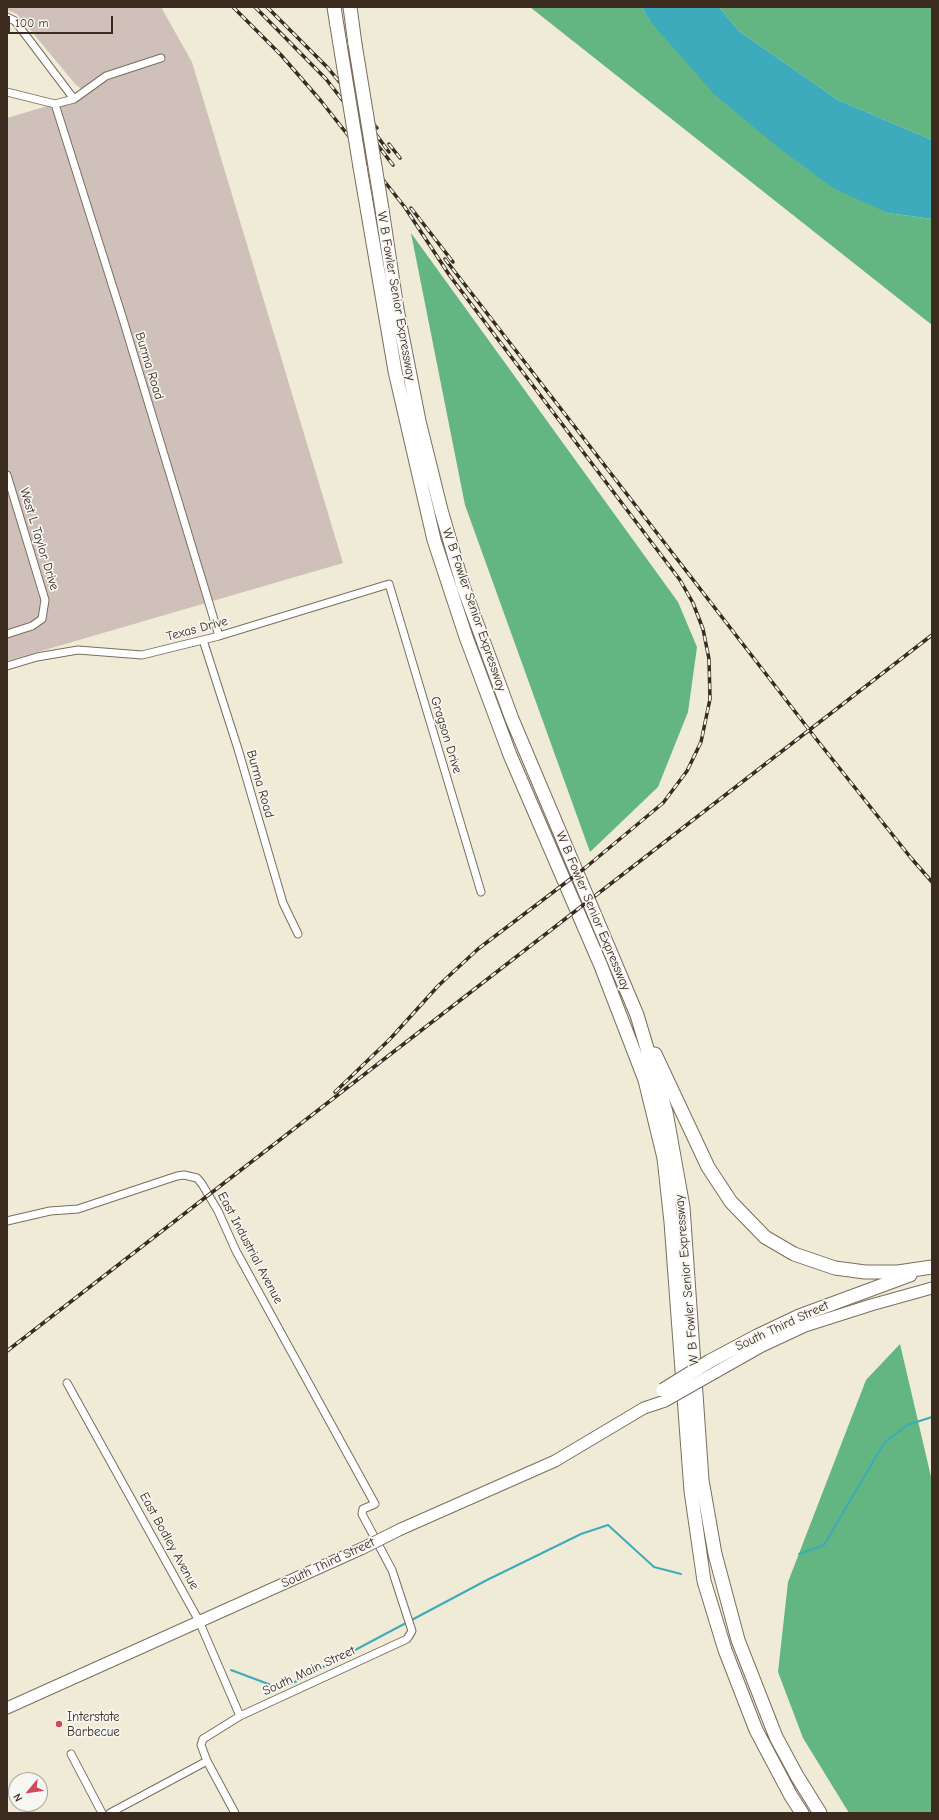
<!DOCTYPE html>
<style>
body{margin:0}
#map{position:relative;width:939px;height:1820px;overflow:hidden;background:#efebd6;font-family:"Comic Neue",sans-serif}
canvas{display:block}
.frame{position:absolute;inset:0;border:8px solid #3b2a1e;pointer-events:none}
.north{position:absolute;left:8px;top:1772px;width:40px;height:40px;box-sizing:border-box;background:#f6f6f2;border:1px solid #aba49d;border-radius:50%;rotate:241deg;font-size:11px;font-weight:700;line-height:16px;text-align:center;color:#3b2a1e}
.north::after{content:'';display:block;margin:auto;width:14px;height:18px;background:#d1495b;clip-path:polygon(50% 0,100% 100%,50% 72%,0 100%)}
.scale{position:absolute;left:8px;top:16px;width:105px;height:18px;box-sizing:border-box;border:2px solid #3b2a1e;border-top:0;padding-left:5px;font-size:12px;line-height:14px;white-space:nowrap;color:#3b2a1e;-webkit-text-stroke:3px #f6f6f2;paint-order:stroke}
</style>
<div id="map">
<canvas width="939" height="1820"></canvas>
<div class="frame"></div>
<div class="north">N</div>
<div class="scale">100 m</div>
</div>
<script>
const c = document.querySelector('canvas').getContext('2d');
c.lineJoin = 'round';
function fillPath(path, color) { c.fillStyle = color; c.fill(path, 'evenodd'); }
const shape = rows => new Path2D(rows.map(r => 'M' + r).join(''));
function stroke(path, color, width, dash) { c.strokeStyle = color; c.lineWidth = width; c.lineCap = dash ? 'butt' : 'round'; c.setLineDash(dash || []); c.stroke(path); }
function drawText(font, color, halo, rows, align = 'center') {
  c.font = font + ' "Comic Neue",sans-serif'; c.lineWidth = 3.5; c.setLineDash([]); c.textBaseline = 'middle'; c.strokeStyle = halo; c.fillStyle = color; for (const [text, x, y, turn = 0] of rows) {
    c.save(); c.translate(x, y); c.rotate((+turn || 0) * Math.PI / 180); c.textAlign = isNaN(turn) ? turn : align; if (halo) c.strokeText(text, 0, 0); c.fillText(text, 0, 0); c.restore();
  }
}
const industrial = shape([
 [7,7,161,7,192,62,343,563,7,661,7,118,88,94,76,85,17,14,7,10]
]);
const forest = shape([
 [530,7,642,7,649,20,888,213,932,219,932,325],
 [719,7,932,7,932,140,838,100,739,31],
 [411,233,678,602,697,647,688,712,658,787,590,852,465,505],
 [900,1344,932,1481,932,1813,849,1813,803,1738,778,1672,788,1582,866,1380]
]);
const water = shape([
 [642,7,719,7,739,31,838,100,932,140,932,219,888,213,833,188,779,148,714,94,649,20]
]);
const stream = shape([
 [799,1554,824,1545,884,1443,907,1425,932,1417],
 [231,1670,271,1685,291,1684,487,1580,581,1534,608,1525,654,1567,681,1574]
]);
const street = shape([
 [7,17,15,21,74,99],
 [7,92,55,104,74,99,106,76,161,58],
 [55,104,122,316,219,636],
 [7,475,45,600,42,619,32,626,7,634],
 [203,640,238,749,283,903,298,934],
 [7,666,37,657,78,650,142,655,219,636,389,584,481,892],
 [7,1221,50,1211,78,1209,177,1176,184,1175,197,1178,202,1184,218,1211,236,1251,375,1504,363,1509,362,1514,392,1570,412,1631,407,1639,240,1716,203,1739,201,1745,207,1761,235,1813],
 [67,1383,199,1621,240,1716],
 [71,1754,102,1813],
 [110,1813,207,1761]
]);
const primary = shape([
 [716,1372,762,1346,805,1326,871,1305,932,1288],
 [401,1529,555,1461,644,1408,665,1401],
 [7,1708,363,1548]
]);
const highway = shape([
 [334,7,337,26],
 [350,7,355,44],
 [360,167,395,371,434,540,466,637,510,755,601,966,645,1080,664,1158,671,1222,691,1491,704,1581,725,1650,756,1730,791,1796,802,1813],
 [382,209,397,309,419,421,441,510,463,586,512,719,637,1015,666,1112,683,1207,702,1480,715,1554,738,1640,776,1737,797,1776,820,1813],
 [655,1054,708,1167,731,1202,765,1237,794,1254,835,1268,865,1272,898,1272,932,1267],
 [710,1361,757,1336,799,1316,910,1275]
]);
const rail = shape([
 [233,7,281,55,321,101,407,210],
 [255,7,326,79,393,165],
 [267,7,328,68,377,128],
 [369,125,389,152],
 [389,144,400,158],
 [411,208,453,262],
 [445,259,817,740,911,858,932,882],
 [335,1092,390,1039,438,986,478,949,585,868,663,803,687,771,701,742,710,699,709,659,703,629,693,603,680,580,450,276,404,206],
 [7,1351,932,635]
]);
const primaryBridge = shape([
 [665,1401,716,1372],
 [363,1548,401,1529]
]);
const highwayBridge = shape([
 [337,26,360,167],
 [355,44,382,209],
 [663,1390,710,1361]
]);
const markers = [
 [59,1724,4,"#d1495b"]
];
const streetNames = [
 ["W B Fowler Senior Expressway",396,296,80],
 ["Burma Road",149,366,73],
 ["West L Taylor Drive",39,539,73],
 ["W B Fowler Senior Expressway",474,610,71],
 ["Texas Drive",197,629,-15],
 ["Gragson Drive",446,735,73],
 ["Burma Road",260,784,74],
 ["W B Fowler Senior Expressway",593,911,67],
 ["East Industrial Avenue",250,1248,62],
 ["W B Fowler Senior Expressway",687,1280,-95],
 ["South Third Street",782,1326,-25],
 ["East Bodley Avenue",169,1541,61],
 ["South Third Street",328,1563,-25],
 ["South Main Street",309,1671,-25]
];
const poiNames = [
 ["Interstate",67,1717],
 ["Barbecue",67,1732]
];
fillPath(industrial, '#cfc1ba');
fillPath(forest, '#63b581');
fillPath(water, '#3dabbc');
stroke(stream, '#3dabbc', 2);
stroke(street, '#7a6e5e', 9);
stroke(primary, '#7a6e5e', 13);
stroke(highway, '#7a6e5e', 15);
stroke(street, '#fff', 7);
stroke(primary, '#fff', 11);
stroke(highway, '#fff', 13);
stroke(rail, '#3b2a1e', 3.5);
stroke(rail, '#f6f6f2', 2, [6]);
stroke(primaryBridge, '#7a6e5e', 13, []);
stroke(highwayBridge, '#7a6e5e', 15, []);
stroke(primaryBridge, '#fff', 11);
stroke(highwayBridge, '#fff', 13);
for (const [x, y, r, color] of markers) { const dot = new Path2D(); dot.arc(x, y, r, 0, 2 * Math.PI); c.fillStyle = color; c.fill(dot); stroke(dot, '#f6f6f2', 1.5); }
drawText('13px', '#3b2a1e', '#f6f6f2', streetNames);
drawText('13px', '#3b2a1e', '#f6f6f2', poiNames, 'left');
</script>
